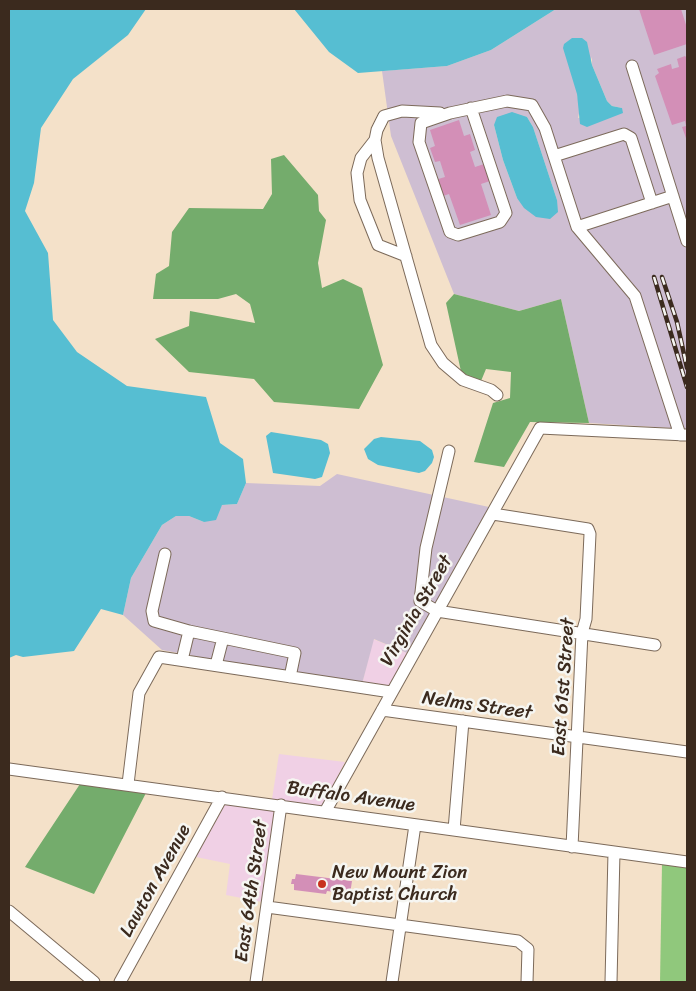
<!DOCTYPE html>
<style>
body{margin:0}
#map{position:relative;width:696px;height:991px;overflow:hidden;background:#f4e1c9;font-family:Sriracha,sans-serif}
canvas{display:block}
.frame{position:absolute;inset:0;border:10px solid #3b2a1e;pointer-events:none}
</style>
<div id="map">
<canvas width="696" height="991"></canvas>
<div class="frame"></div>
</div>
<script>
const c = document.querySelector('canvas').getContext('2d');
c.lineJoin = 'round';
function fillPath(path, color) { c.fillStyle = color; c.fill(path, 'evenodd'); }
const shape = rows => new Path2D(rows.map(r => 'M' + r).join(''));
function stroke(path, color, width, dash) { c.strokeStyle = color; c.lineWidth = width; c.lineCap = dash ? 'butt' : 'round'; c.setLineDash(dash || []); c.stroke(path); }
function drawText(font, color, halo, rows, align = 'center') {
  c.font = font + ' Sriracha,sans-serif'; c.lineWidth = 5; c.setLineDash([]); c.textBaseline = 'middle'; c.strokeStyle = halo; c.fillStyle = color; for (const [text, x, y, turn = 0] of rows) {
    c.save(); c.translate(x, y); c.rotate((+turn || 0) * Math.PI / 180); c.textAlign = isNaN(turn) ? turn : align; if (halo) c.strokeText(text, 0, 0); c.fillText(text, 0, 0); c.restore();
  }
}
const built = shape([
 [373,639,407,653,390,685,384,687,362,684],
 [279,754,345,762,322,806,272,799],
 [226,803,275,811,262,902,226,895,230,864,196,857]
]);
const industrial = shape([
 [556,9,687,9,687,429,589,423,561,299,519,311,454,294,391,136,382,71,447,66,491,50],
 [592,57,592,65,607,101,612,106,622,108,578,118,580,109,577,94],
 [527,117,533,127,557,200,517,198,503,160,494,125],
 [337,474,489,507,407,653,374,639,362,684,307,677,162,650,123,615,131,578,162,525,176,516,189,516,204,522,222,505,237,504,246,483,320,486]
]);
const green = shape([
 [662,864,687,868,687,982,660,982]
]);
const forest = shape([
 [284,155,318,195,319,211,326,220,318,263,322,288,343,279,362,288,383,365,359,409,274,402,254,379,189,372,155,339,189,326,190,311,255,323,250,304,236,294,218,299,153,299,156,274,169,266,172,232,189,208,263,209,272,194,271,159],
 [454,294,519,311,561,299,589,423,530,422,504,467,474,462,493,403,510,398,511,372,486,369,481,381,462,376,446,303],
 [80,784,146,793,94,894,25,867]
]);
const water = shape([
 [9,9,146,9,128,35,73,79,41,128,34,183,25,211,48,253,53,320,77,352,127,386,206,397,220,443,243,459,246,483,237,504,222,505,216,520,204,522,189,516,176,516,162,525,131,578,123,615,101,609,74,651,23,657,16,655,9,658],
 [294,9,556,9,491,50,447,66,358,73,329,52],
 [572,38,582,38,587,42,592,65,607,101,612,106,622,108,623,113,587,127,580,124,577,94,563,48,564,44],
 [512,112,527,117,533,127,557,200,558,212,550,219,536,217,524,208,517,198,503,160,494,125,497,117],
 [271,432,321,440,328,444,330,453,322,477,315,479,273,473,266,436],
 [381,437,420,441,432,450,434,457,432,463,425,471,419,473,378,465,368,459,364,449,374,439]
]);
const building = shape([
 [639,9,681,9,687,28,687,44,654,55],
 [685,56,687,58,687,141,682,127,686,126,685,121,672,125,655,76,659,73,657,69,671,64,672,69,679,67,677,59],
 [459,120,464,136,470,134,475,150,470,152,475,167,484,164,490,181,481,184,491,215,460,225,449,194,440,197,435,180,445,177,440,161,435,162,430,148,435,146,430,130],
 [296,874,352,881,350,894,327,891,326,894,294,890,294,884,291,884,292,879,295,879]
]);
const minor = shape([
 [632,66,687,241],
 [471,108,506,213,500,222,458,235,450,232,419,142,421,123,450,113,507,101,532,105,545,128,577,227,635,296,680,435],
 [440,113,402,111,384,116,377,130,375,140,378,158,431,345,443,363,463,380,491,390,497,395],
 [375,140,361,158,357,173,360,200,378,245,406,256],
 [554,156,624,134,631,138,652,203],
 [577,227,673,196],
 [449,451,426,548,420,601,437,611,655,645],
 [493,514,588,529,590,534,586,619,582,633,572,847],
 [165,554,152,611,154,621,189,631,182,660],
 [189,631,223,638,216,665],
 [223,638,295,653,290,677],
 [382,710,687,752],
 [9,769,687,862],
 [128,784,139,693,159,657,391,692],
 [325,812,540,428,686,435],
 [454,830,463,721],
 [267,907,518,941,528,949,527,982],
 [9,911,94,982],
 [120,982,222,797],
 [256,982,281,805],
 [392,982,415,825],
 [611,982,614,852]
]);
const rail = shape([
 [654,277,687,387],
 [662,277,677,322,687,368]
]);
const markers = [
 [322,884,5,"#c8321e"]
];
const streetNames = [
 ["Virginia Street",417,611,-60],
 ["East 61st Street",564,687,-86],
 ["Nelms Street",477,706,8],
 ["Buffalo Avenue",351,797,8],
 ["Lawton Avenue",156,881,-61],
 ["East 64th Street",252,891,-82]
];
const poiNames = [
 ["New Mount Zion",332,873],
 ["Baptist Church",332,895]
];
fillPath(built, '#f0d0e5');
fillPath(industrial, '#cebed2');
fillPath(green, '#90c87c');
fillPath(forest, '#74ac6c');
fillPath(water, '#56bed2');
fillPath(building, '#d38fb7');
stroke(minor, '#7c6a5a', 13);
stroke(minor, '#fff', 11);
stroke(rail, '#3b2a1e', 4.5);
stroke(rail, '#f6f6f2', 2.5, [8]);
for (const [x, y, r, color] of markers) { const dot = new Path2D(); dot.arc(x, y, r, 0, 2 * Math.PI); c.fillStyle = color; c.fill(dot); stroke(dot, '#f6f6f2', 2); }
drawText('19px', '#3b2a1e', '#f6f6f2', streetNames);
drawText('19px', '#3b2a1e', '#f6f6f2', poiNames, 'left');
</script>
